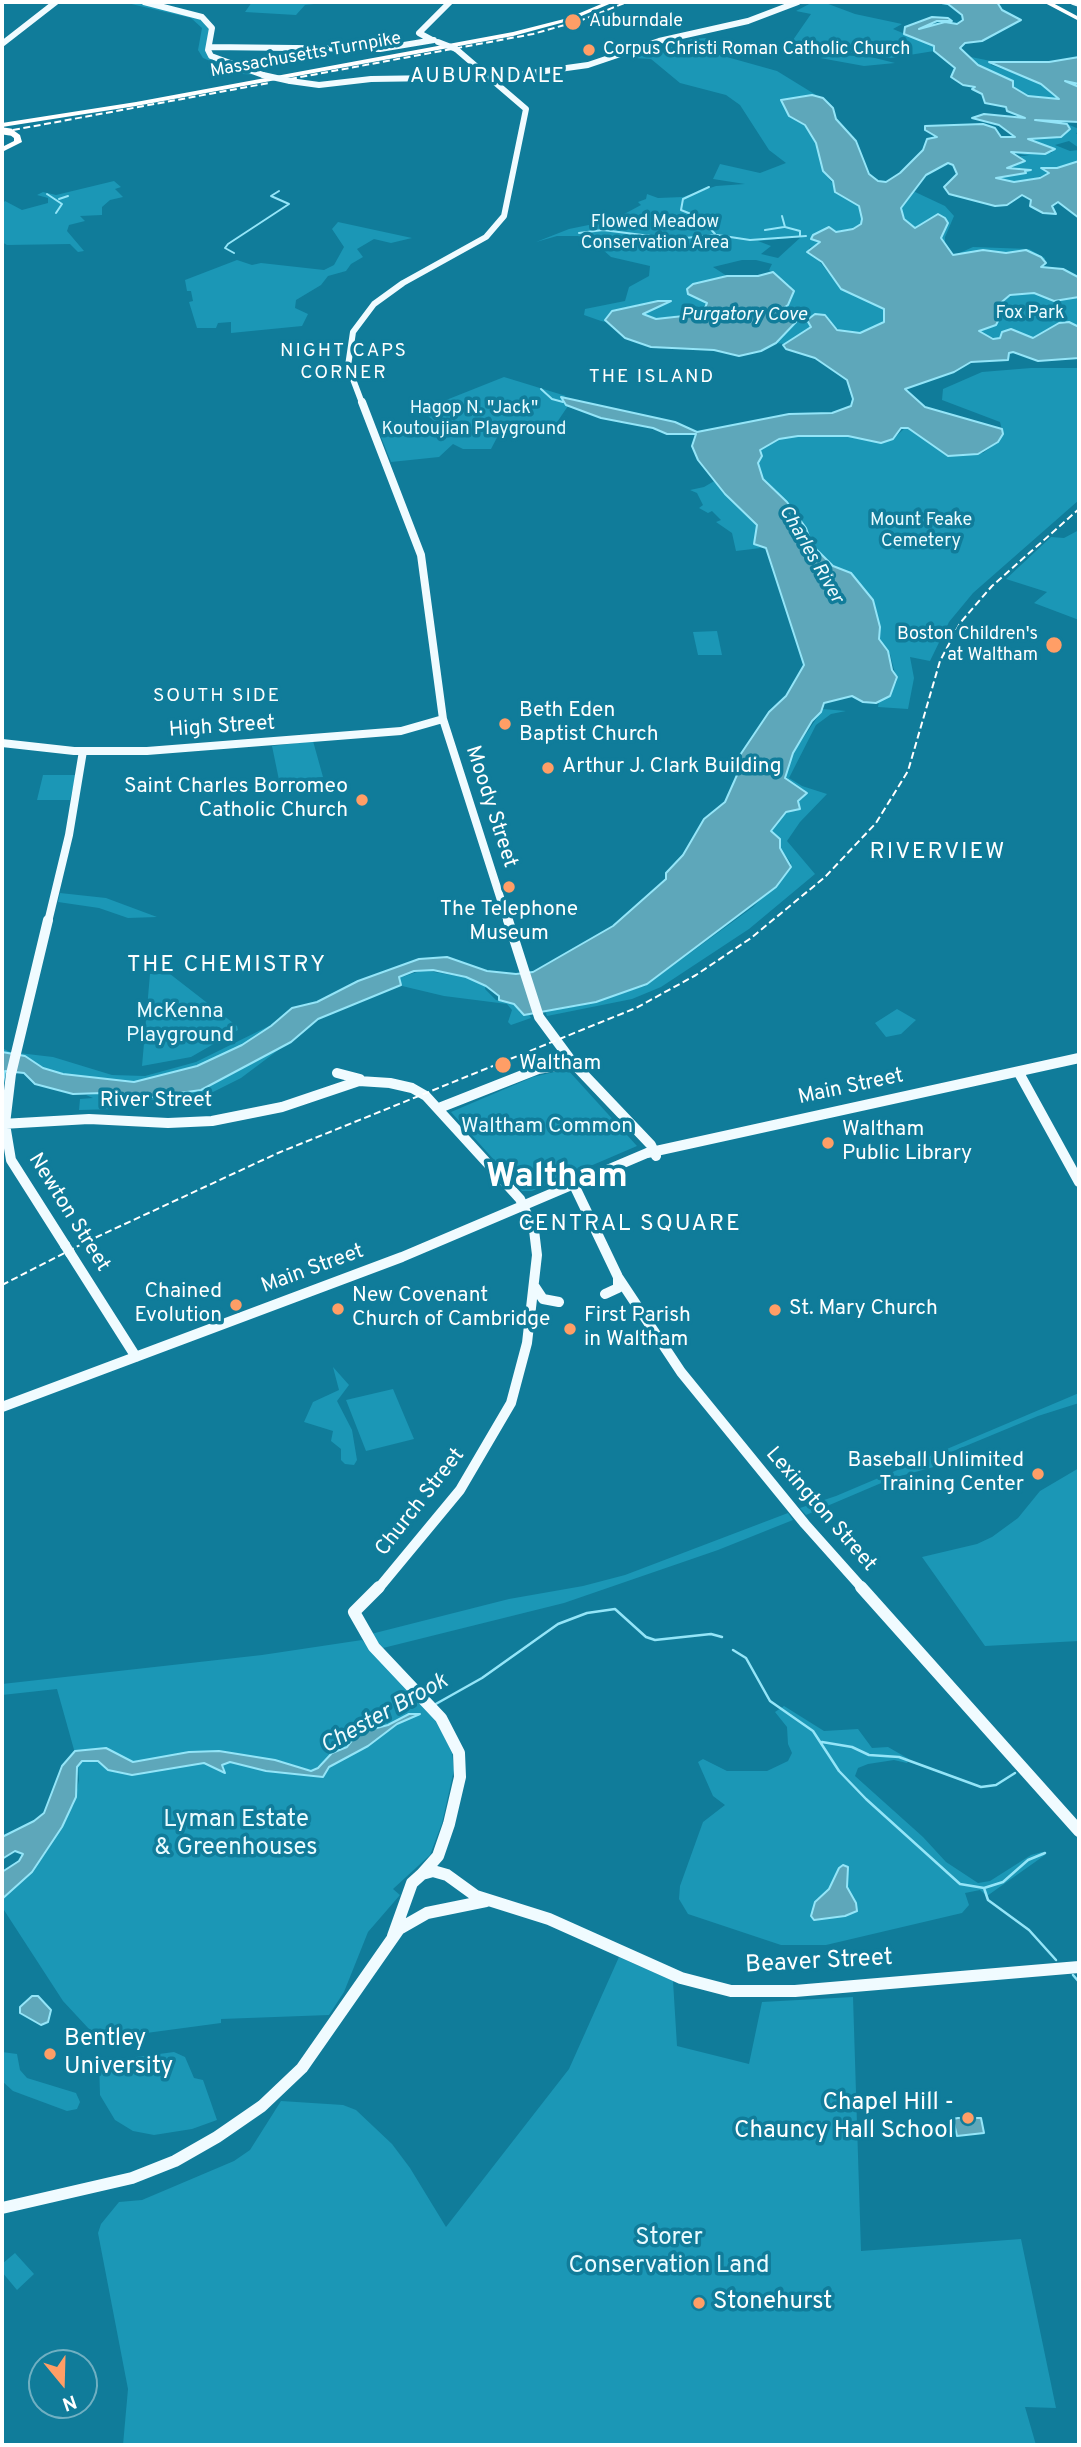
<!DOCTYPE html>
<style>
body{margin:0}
#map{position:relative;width:1081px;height:2447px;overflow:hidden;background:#107c9a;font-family:Overpass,sans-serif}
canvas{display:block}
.frame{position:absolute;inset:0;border:4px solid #fff;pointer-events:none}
.north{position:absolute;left:28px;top:2349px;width:70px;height:70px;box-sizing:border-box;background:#107c9a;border:2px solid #70b0c2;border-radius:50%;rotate:161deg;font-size:19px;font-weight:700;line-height:28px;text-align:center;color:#fff}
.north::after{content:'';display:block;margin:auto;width:24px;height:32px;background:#ff9e66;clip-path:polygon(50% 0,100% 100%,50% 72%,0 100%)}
</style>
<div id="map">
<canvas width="1081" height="2447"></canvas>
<div class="frame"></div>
<div class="north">N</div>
</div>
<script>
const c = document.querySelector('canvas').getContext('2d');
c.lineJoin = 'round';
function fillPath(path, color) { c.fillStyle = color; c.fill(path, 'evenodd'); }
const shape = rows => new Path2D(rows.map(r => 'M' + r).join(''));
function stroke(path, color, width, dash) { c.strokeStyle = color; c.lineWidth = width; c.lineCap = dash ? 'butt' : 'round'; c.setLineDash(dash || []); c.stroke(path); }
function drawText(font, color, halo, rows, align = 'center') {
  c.font = font + ' Overpass,sans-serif'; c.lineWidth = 7; c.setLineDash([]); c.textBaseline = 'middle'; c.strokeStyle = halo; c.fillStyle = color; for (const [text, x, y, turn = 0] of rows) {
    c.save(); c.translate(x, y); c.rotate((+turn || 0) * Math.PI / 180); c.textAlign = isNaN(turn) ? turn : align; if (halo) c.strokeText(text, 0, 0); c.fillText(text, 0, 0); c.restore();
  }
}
const green = shape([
 [123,2,144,2,182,9,210,24,209,53,263,75,242,74,203,58,198,50,202,28,191,18],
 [252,2,313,2,314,4,305,5,296,15,245,12],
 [813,2,823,2,855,14,902,24,893,29,934,46,934,51,891,58,852,53,814,56,784,53,811,14,796,11],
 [707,38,713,41,709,52,777,71,816,95,781,100,789,116,805,125,816,143,823,171,836,188,852,196,859,206,863,227,813,235,811,239,820,243,809,248,841,289,883,307,884,322,879,326,865,332,844,332,830,325,825,315,815,314,811,316,811,327,785,344,776,343,795,324,794,318,781,308,792,299,790,286,769,270,772,264,756,260,742,260,713,267,727,276,693,284,696,298,707,303,698,312,656,319,643,314,670,301,657,301,612,311,606,322,601,321,584,315,585,309,625,301,629,287,649,276,650,266,611,257,593,241,578,236,557,236,536,242,569,229,613,220,641,205,638,202,646,199,647,194,658,198,683,197,716,186,745,184,713,179,720,164,760,173,786,163,769,150,740,105,726,95,680,83,651,59,634,58,692,39],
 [801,237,778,258,761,254,771,246,758,241],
 [839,55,871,57,895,63,864,66,820,58],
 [971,57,991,61,991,65,1030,78,1054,92,1059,99,1028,96,1013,87,1013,82,978,65],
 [1067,124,1079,129,1076,134,1079,133,1079,148,1069,141,1055,145,1070,151,1079,150,1079,161,1057,168,1041,168,1049,173,1037,178,1014,182,995,178,1026,173,1025,171,1030,169,1007,167,1025,162,1020,156,1029,156,1011,152,1052,153,1049,149,1054,148,1027,139,1057,137,1070,129],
 [114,181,121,187,115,189,123,197,110,200,102,207,102,215,80,216,85,221,69,225,67,231,84,251,78,252,70,244,7,245,2,242,2,204,5,201,22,210,48,203,48,198,37,195,43,192,56,195],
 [913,191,945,206,954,216,945,237,945,250,903,223,899,207],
 [338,222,412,238,391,243,374,239,357,249,363,257,351,264,346,271,328,276,321,285,296,300,295,308,308,314,302,326,231,333,231,322,218,323,216,328,197,328,189,302,193,301,191,291,187,291,185,280,237,260,252,265,261,263,324,270,334,265,344,247,332,229],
 [973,247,1029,249,1045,258,1043,266,1062,269,1079,280,1079,327,1069,322,1060,323,1033,338,1025,337,1016,331,999,339,983,335,979,330,994,326,999,319,996,309,1002,299,1024,292,955,255],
 [1031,368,1079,368,1079,500,973,593,949,622,930,661,910,657,914,678,908,709,878,707,879,701,891,693,897,681,890,654,879,639,880,627,873,600,851,573,833,566,812,545,806,528,787,502,763,479,758,463,762,456,760,450,779,439,798,436,848,436,881,443,893,439,905,428,913,430,948,456,983,453,998,442,1003,434,1000,422,942,400,943,389,982,372],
 [504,377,566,396,561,398,568,406,549,434,502,428,491,449,463,449,453,444,439,457,391,462,381,437,407,434,434,421,421,410],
 [716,480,725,494,753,519,757,525,754,544,761,548,736,551,732,533,716,522,721,520,712,511,708,513,699,508,703,505,697,493,690,490,704,487],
 [1079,530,1078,553,1079,620,1034,603,1047,592,1006,579,1051,537,1064,538],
 [717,631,722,655,698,655,693,632],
 [823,709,846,711,831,714,816,725,789,778,802,786,827,794,800,822,787,841,815,874,749,929,661,987,632,999,547,1016,545,1011,579,1006,645,986,753,907,791,869,791,863,780,848,780,839,771,831,786,812,798,810,798,801,803,798,804,790,789,782,785,774,793,753],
 [313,741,323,777,279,780,272,746],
 [43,775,76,775,70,800,37,800],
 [60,893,106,898,157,917,128,918,99,908,58,902],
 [423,970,468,978,486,986,485,989,496,1000,512,1003,521,1008,519,1012,529,1014,531,1018,511,1025,508,1022,512,1010,507,1004,444,996,402,986,399,978],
 [150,974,170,974,237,1026,238,1030,191,1057,142,1066],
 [897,1009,916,1020,901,1034,886,1037,875,1023],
 [273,1024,242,1045,197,1066,130,1083,63,1074,43,1068,25,1056,2,1052,2,1048,10,1052,53,1057,112,1075,145,1076,196,1062],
 [285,1045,241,1078,203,1097,135,1101,119,1096,117,1109,79,1110,80,1099,93,1098,86,1095,103,1093,145,1098,201,1090],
 [567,1069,637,1146,532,1191,522,1191,451,1112,533,1077],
 [333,1367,349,1385,337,1401,352,1430,357,1460,354,1465,345,1464,341,1460,341,1449,331,1441,333,1431,304,1422,313,1402,339,1390],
 [393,1389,414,1439,366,1451,346,1400],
 [1079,1393,1079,1403,1038,1416,939,1457,941,1465,893,1478,806,1515,800,1508,836,1496],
 [1079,1468,1079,1641,985,1646,922,1557,977,1544,992,1537,1018,1518,1040,1491],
 [788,1513,793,1520,718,1550,564,1603,383,1648,371,1634,509,1599,583,1586,625,1575],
 [362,1640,437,1721,452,1753,454,1770,442,1823,430,1855,393,1889,400,1895,368,1932,344,1992,329,2015,221,2019,221,2023,94,2040,89,2029,63,2001,2,1907,2,1899,32,1872,49,1848,74,1804,79,1780,78,1764,57,1689,2,1695,2,1684,262,1655],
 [784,1706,824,1731,858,1729,872,1748,888,1747,909,1759,907,1763,894,1760,868,1764,858,1768,855,1776,923,1837,946,1862,978,1883,990,1881,1031,1855,1042,1852,1045,1855,987,1896,980,1890,965,1893,969,1905,962,1913,826,1945,781,1945,688,1914,679,1899,680,1886,703,1822,725,1805,713,1796,698,1762,703,1759,727,1771,767,1771,788,1761,792,1753,788,1744,787,1727,775,1712],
 [619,1957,673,1981,677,2046,749,2064,762,2002,853,1997,861,2251,1021,2239,1056,2408,1025,2407,1036,2445,123,2445,128,2389,98,2233,101,2224,119,2202,142,2200,234,2161,250,2150,281,2101,343,2105,356,2110,392,2144,410,2168,446,2227,569,2069],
 [2,2052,17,2054,20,2070,27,2078,76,2093,80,2102,77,2109,67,2111,13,2091,2,2081],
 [174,2052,185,2057,194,2078,203,2080,217,2120,192,2129,154,2135,133,2131,115,2120,100,2095,99,2062],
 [15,2253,34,2274,17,2290,2,2272,2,2264]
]);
const water = shape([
 [935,2,997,2,1002,10,1021,20,982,41,965,43,960,48,978,65,1013,81,1013,87,1028,96,1059,99,1041,84,989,62,1049,62,1079,57,1079,84,1065,81,1079,87,1079,122,1035,120,1067,124,1070,129,1061,137,1028,139,1055,149,1045,154,1011,152,1025,161,1007,168,1031,170,1025,171,1026,173,996,178,1014,182,1040,178,1049,173,1041,168,1057,168,1079,161,1079,218,1058,202,1052,206,1056,214,1043,213,1030,206,1031,200,1022,195,1007,205,995,206,949,194,944,187,957,174,953,165,948,163,926,175,901,208,904,219,915,228,938,214,945,218,948,223,941,238,953,255,983,250,1006,253,1026,250,1041,257,1046,263,1041,267,1063,269,1078,277,1079,297,1054,301,1034,293,1010,295,997,306,999,319,996,325,979,331,993,339,1000,338,1002,332,1011,329,1033,338,1059,323,1069,322,1079,327,1079,358,1038,361,1013,352,1009,353,1008,360,971,362,954,372,905,389,925,407,1002,429,1003,434,998,442,978,454,948,456,908,428,901,428,893,439,881,443,848,436,798,436,779,439,760,450,762,456,758,463,763,479,787,502,806,528,812,545,833,566,851,573,873,600,880,627,879,639,888,651,892,670,897,677,890,696,876,703,863,702,852,696,824,703,821,712,812,721,793,753,785,778,807,793,798,801,800,809,786,812,771,831,780,839,780,848,791,867,776,887,647,984,596,1002,524,1015,514,1004,499,1000,499,996,486,986,466,977,433,970,414,971,399,977,401,985,318,1019,291,1042,201,1090,145,1098,103,1093,73,1094,35,1084,24,1073,5,1071,2,1090,2,1052,25,1056,43,1068,63,1074,134,1082,197,1066,242,1045,271,1026,292,1008,317,1002,358,981,419,959,447,957,487,971,516,974,533,972,613,926,666,879,666,873,683,855,704,819,725,802,737,775,734,764,769,712,786,696,804,665,766,548,754,544,757,525,725,494,698,460,692,446,696,434,667,434,653,428,601,418,566,405,561,397,675,422,697,432,789,414,832,413,851,406,853,399,847,380,815,358,786,349,783,345,811,327,807,320,815,314,825,315,837,330,860,333,884,322,884,309,841,289,822,262,807,252,820,242,811,239,813,235,829,227,836,232,853,229,861,224,862,219,859,206,835,192,833,181,823,171,816,143,805,125,789,116,781,100,812,95,823,98,833,108,836,119,856,141,869,174,878,181,886,182,900,173,923,150,927,139,937,137,925,130,925,126,983,124,995,128,1001,137,1015,137,999,125,972,118,984,114,1025,118,1007,111,1006,107,985,103,982,94,972,89,975,87,963,85,951,77,955,68,934,51,934,46,904,34,905,27,932,17,948,18,952,21,937,21,919,29,945,22,957,24,963,20,962,15,948,4,935,2],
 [773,272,794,291,788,305,782,309,796,322,776,343,761,351,739,356,714,350,651,347,625,338,605,320,612,311,658,301,671,301,643,314,656,319,692,315,704,310,707,303,688,294,687,289,693,284,727,276,758,276,773,272],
 [409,1714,420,1714,397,1724,368,1746,329,1767,323,1777,266,1771,230,1762,222,1765,225,1773,204,1763,132,1775,108,1770,98,1761,82,1761,77,1767,76,1797,62,1827,32,1872,2,1899,2,1872,19,1861,23,1854,15,1851,2,1859,2,1837,34,1821,44,1813,62,1766,75,1751,106,1748,133,1762,189,1752,219,1751,275,1760,311,1771,318,1768,332,1753,347,1747,358,1733,388,1725,409,1714],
 [843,1865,848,1867,847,1887,856,1903,857,1911,845,1916,814,1920,811,1916,815,1902,829,1889,839,1868,843,1865],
 [32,1996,38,1996,51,2010,48,2022,41,2025,20,2013,20,2007,32,1996],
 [958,2118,981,2118,984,2133,957,2136,953,2119,958,2118]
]);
const streamFar1 = shape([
 [709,187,683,199,681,210,701,218,715,234],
 [47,194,62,204,56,213],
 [59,199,68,196],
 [782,216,785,227,800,231,800,235],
 [765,230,784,227],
 [579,233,603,230,674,239,717,235,750,240,806,236],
 [234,253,225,248,228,244,289,204,271,196,279,191],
 [541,389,552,399,563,402]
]);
const stream = shape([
 [733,1650,746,1658,770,1701,813,1731,839,1771,866,1799,960,1884,984,1888,988,1900,1029,1930,1056,1960],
 [434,1705,482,1678,558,1624,587,1613,615,1609,646,1637,655,1640,711,1634,722,1637],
 [822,1742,852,1747,869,1755,899,1757,981,1787,996,1785,1015,1773],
 [984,1888,1003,1882,1028,1860,1045,1853],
 [1073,1975,1079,1982]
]);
const majorFar3 = shape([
 [144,2,202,17,212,28,208,50,211,56,263,75],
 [1073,2,1079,4],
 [432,40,419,33,450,2],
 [2,44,56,2],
 [209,47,380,49,434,40],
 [290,81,319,85,371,79,502,77,588,65,659,41,748,21,798,2],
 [362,403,348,366,353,332,374,304,403,283,486,237,504,216,526,109,456,49]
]);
const majorFar2 = shape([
 [362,402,421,555,443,719,508,922],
 [2,743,74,751,147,751,401,731,443,719],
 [48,922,69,835,83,751]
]);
const majorFar1 = shape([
 [48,920,11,1074,5,1124,11,1160,65,1245],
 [508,920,539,1017,573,1063,651,1145,656,1156],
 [337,1073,360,1079],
 [1019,1073,1079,1182],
 [439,1108,538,1069,573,1063],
 [2,1124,89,1119,168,1123,212,1121,282,1107,359,1081,390,1083,412,1088,426,1096,520,1199,534,1230,537,1255,527,1343,511,1403,460,1490,378,1589],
 [574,1185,618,1277,681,1372,805,1524,863,1589],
 [70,1253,136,1357],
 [535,1287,543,1299,559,1302],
 [605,1294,618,1288,618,1279],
 [2,1407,402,1257,647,1153,1079,1058]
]);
const major = shape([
 [379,1587,354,1612,374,1647,441,1718,459,1753,460,1777,449,1824,438,1856,422,1874],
 [861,1587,1079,1831],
 [393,1936,412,1883,422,1874,433,1871,447,1875,476,1896,549,1919,681,1978,731,1991,795,1991,1079,1967],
 [2,2208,132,2178,175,2161,217,2137,262,2106,302,2068,399,1929,427,1913,486,1901]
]);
const highway = shape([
 [606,2,614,2,572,20,513,36,136,106,2,127,2,123,136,102,513,32,568,18,606,2],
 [1043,2,1051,2,1079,17,1079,21,1043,2],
 [7,130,13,130,20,135,22,142,2,152,2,147,14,141,14,138,6,132,7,130]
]);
const rail = shape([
 [290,79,533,34,582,20,627,2],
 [13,130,269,83],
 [2,1285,86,1242,278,1153,636,1008,696,975,751,938,825,877,876,823,908,771,940,661,960,623,992,586,1079,509]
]);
const majorBridgeFar1 = shape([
 [438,42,456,49],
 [263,75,290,81]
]);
const majorBridge = shape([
 [65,1245,70,1253]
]);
const highwayBridge = shape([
 [3,131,10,132]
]);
const markers = [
 [573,22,9,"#ff9e66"],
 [589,50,7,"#ff9e66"],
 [1054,645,9,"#ff9e66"],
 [505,724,7,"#ff9e66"],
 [548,768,7,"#ff9e66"],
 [362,800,7,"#ff9e66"],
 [509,887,7,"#ff9e66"],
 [503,1065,9,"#ff9e66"],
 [828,1143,7,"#ff9e66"],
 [236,1305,7,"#ff9e66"],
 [338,1309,7,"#ff9e66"],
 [775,1310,7,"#ff9e66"],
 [570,1329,7,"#ff9e66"],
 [1038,1474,7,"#ff9e66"],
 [50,2054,7,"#ff9e66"],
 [968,2118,7,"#ff9e66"],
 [699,2303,7,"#ff9e66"]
];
const farPoinames = [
 ["Auburndale",589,22],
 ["Corpus Christi Roman Catholic Church",603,50],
 ["Boston Children's",1038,635,"right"],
 ["at Waltham",1038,656,"right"]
];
const farStreetnames = [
 ["Massachusetts Turnpike",306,56,-10]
];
const farParknames = [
 ["Flowed Meadow",655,223],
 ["Conservation Area",655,244],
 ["Fox Park",1030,314],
 ["Hagop N. \"Jack\"",474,409],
 ["Koutoujian Playground",474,430],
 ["Mount Feake",921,521],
 ["Cemetery",921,542]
];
const farWaternames = [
 ["Purgatory Cove",744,316],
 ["Charles River",810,555,60]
];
const farNeighbourhoodnames = [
 ["NIGHT CAPS",344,352],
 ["CORNER",344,374],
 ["THE ISLAND",652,378],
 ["SOUTH SIDE",217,697]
];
const farQuarternames = [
 ["AUBURNDALE",488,78]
];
const poiNames = [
 ["Beth Eden",519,712],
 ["Baptist Church",519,736],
 ["Arthur J. Clark Building",562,768],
 ["Saint Charles Borromeo",348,788,"right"],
 ["Catholic Church",348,812,"right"],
 ["The Telephone",509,911,"center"],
 ["Museum",509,935,"center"],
 ["Waltham",519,1065],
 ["Waltham",842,1131],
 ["Public Library",842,1155],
 ["Chained",222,1293,"right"],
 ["Evolution",222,1317,"right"],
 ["New Covenant",352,1297],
 ["Church of Cambridge",352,1321],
 ["St. Mary Church",789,1310],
 ["First Parish",584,1317],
 ["in Waltham",584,1341],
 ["Baseball Unlimited",1024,1462,"right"],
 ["Training Center",1024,1486,"right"]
];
const streetNames = [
 ["High Street",222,728,-4],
 ["Moody Street",490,807,72],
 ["Main Street",851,1088,-12],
 ["River Street",156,1102],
 ["Newton Street",68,1213,58],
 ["Main Street",313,1270,-20],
 ["Church Street",421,1503,-52],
 ["Lexington Street",820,1510,49]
];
const parkNames = [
 ["McKenna",180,1013],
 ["Playground",180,1037],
 ["Waltham Common",547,1128]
];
const neighbourhoodNames = [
 ["RIVERVIEW",938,853],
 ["THE CHEMISTRY",227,966],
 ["CENTRAL SQUARE",630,1225]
];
const waterNames = [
 ["Chester Brook",385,1715,-29]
];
const nearParknames = [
 ["Lyman Estate",236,1821],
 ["& Greenhouses",236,1849],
 ["Storer",669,2239],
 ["Conservation Land",669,2267]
];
const nearStreetnames = [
 ["Beaver Street",819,1963,-3]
];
const nearPoinames = [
 ["Bentley",64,2040],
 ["University",64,2068],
 ["Chapel Hill -",954,2104,"right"],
 ["Chauncy Hall School",954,2132,"right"],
 ["Stonehurst",713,2303]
];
const townNames = [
 ["Waltham",557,1179]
];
fillPath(green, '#1b97b6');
fillPath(water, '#5ea7ba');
stroke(water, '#94e5f8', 2);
stroke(streamFar1, '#94e5f8', 2);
stroke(stream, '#94e5f8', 2.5);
stroke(majorFar3, '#f0fbff', 6);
stroke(majorFar2, '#f0fbff', 8);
stroke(majorFar1, '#f0fbff', 10);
stroke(major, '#f0fbff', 12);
fillPath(highway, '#fff');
stroke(rail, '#fff', 2, [7, 3.5]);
stroke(majorBridgeFar1, '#f0fbff', 6);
stroke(majorBridge, '#f0fbff', 10);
stroke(highwayBridge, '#fff', 7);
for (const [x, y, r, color] of markers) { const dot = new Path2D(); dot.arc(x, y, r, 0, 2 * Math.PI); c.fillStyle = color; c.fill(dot); stroke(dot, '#107c9a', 2.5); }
drawText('18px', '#fff', '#107c9a', farPoinames, 'left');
drawText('18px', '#fff', '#107c9a', farStreetnames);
drawText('18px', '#eafbff', '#107c9a', farParknames);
drawText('italic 19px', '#effbfe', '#107c9a', farWaternames);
c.letterSpacing = '2px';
drawText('19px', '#fff', '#107c9a', farNeighbourhoodnames);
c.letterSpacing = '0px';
c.letterSpacing = '2px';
drawText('21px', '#fff', '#107c9a', farQuarternames);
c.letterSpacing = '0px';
drawText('21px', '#fff', '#107c9a', poiNames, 'left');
drawText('21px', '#fff', '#107c9a', streetNames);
drawText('21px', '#eafbff', '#107c9a', parkNames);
c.letterSpacing = '2px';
drawText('23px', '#fff', '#107c9a', neighbourhoodNames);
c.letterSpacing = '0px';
drawText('italic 23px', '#effbfe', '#107c9a', waterNames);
drawText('24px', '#eafbff', '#107c9a', nearParknames);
drawText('24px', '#fff', '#107c9a', nearStreetnames);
drawText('24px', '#fff', '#107c9a', nearPoinames, 'left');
drawText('bold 35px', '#fff', '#107c9a', townNames);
</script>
